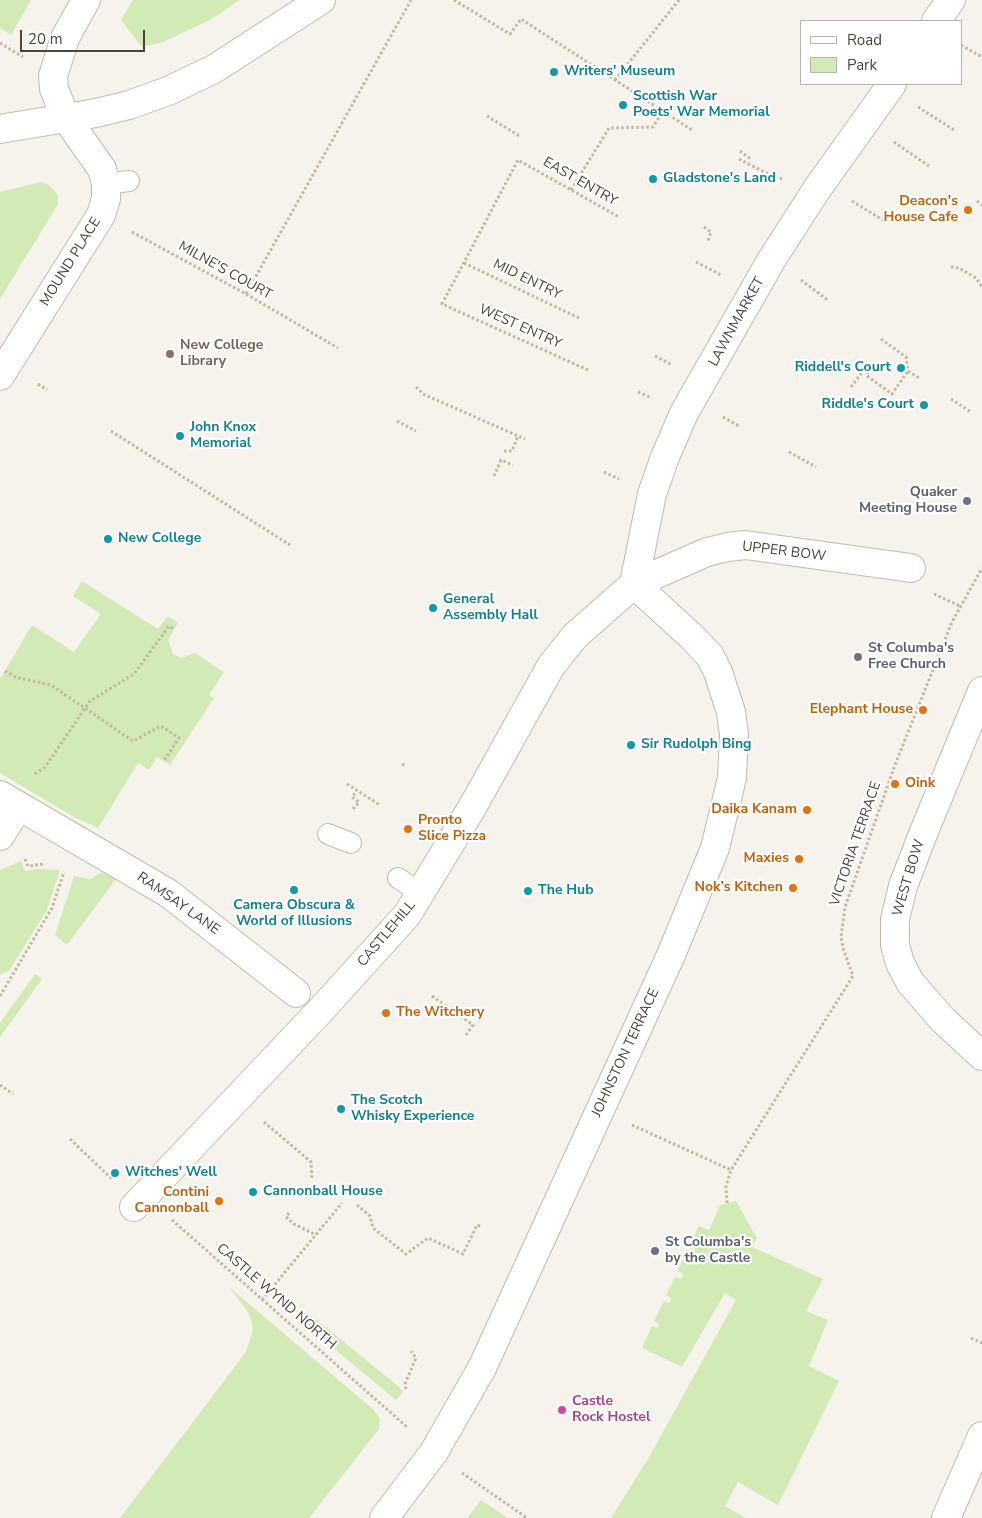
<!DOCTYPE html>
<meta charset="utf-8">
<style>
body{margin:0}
#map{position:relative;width:982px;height:1518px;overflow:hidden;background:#f6f3ec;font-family:"Nunito Sans",sans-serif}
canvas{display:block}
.legend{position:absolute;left:800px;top:20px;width:162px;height:65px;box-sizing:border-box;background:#fff;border:1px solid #b7b4b0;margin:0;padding:6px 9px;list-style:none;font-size:15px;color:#4b4439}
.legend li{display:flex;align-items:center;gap:10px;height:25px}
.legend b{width:25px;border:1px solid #b7b4b0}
.scale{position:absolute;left:20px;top:30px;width:125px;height:22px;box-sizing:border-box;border:2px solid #4b4439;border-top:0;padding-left:6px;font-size:15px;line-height:18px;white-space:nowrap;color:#4b4439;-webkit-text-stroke:4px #fff;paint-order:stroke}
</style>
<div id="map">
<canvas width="982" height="1518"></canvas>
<ul class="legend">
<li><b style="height:6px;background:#fff"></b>Road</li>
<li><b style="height:14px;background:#d2eab5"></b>Park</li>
</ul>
<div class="scale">20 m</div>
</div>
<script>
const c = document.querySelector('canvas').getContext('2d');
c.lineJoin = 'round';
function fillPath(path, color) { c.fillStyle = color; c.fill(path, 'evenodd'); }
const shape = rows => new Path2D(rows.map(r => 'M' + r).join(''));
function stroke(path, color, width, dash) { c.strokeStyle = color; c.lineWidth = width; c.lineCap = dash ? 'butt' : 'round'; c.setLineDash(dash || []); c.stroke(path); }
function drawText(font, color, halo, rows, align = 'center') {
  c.font = font + ' "Nunito Sans",sans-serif'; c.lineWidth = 4.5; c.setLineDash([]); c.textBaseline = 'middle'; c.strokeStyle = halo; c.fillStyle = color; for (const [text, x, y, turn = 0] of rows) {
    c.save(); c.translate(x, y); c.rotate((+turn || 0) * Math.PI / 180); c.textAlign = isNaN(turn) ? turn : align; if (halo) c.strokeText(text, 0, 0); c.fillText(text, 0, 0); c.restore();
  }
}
const green = shape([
 [0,0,31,0,11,35,0,28],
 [133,0,240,0,210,20,182,33,163,42,142,47,121,20],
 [41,182,49,185,54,190,58,196,58,204,0,299,0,192],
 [82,581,158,629,168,616,178,623,168,640,173,654,182,658,195,653,224,672,209,695,214,698,170,765,157,757,149,770,138,763,98,828,74,817,0,773,0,679,32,625,74,652,101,614,73,596],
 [21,861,25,871,37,869,60,870,47,910,9,971,0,975,0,870],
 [101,872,116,879,67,945,55,935,74,876,91,879],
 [35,974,42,979,0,1037,0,1023],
 [736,1201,757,1238,752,1247,823,1279,806,1311,828,1320,809,1366,839,1381,778,1505,738,1482,725,1506,746,1518,611,1518,648,1459,736,1300,725,1293,682,1367,642,1348,652,1326,658,1328,659,1324,654,1321,664,1301,669,1303,671,1298,666,1295,675,1277,681,1279,683,1274,677,1271,687,1253,692,1255,695,1249,689,1246,699,1226,709,1230,720,1205],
 [229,1287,374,1410,380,1419,379,1429,309,1518,120,1518,246,1352,253,1330,251,1319,246,1309],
 [311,1315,398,1386,403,1392,396,1400,309,1328,308,1323],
 [481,1500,508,1518,467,1518]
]);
const path = shape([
 [454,0,510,34,521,19,692,130],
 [0,43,23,57],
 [961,45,982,57],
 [615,80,679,0],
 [918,107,954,130],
 [487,116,521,137],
 [894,142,929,166],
 [740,151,751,159],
 [739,159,766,173,782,179],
 [571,190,609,128,653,127,663,111],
 [852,201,886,222],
 [977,201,982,205],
 [704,227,711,232,708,241],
 [132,232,246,294,338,348],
 [696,262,721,275],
 [464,263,579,318],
 [951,267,959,268,976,278,982,287],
 [801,280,829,301],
 [246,294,411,0],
 [881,339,906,357,908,371,919,378],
 [655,356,672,365],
 [866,367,868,369,867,376,892,394,908,371],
 [588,370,442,304,518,160,619,217],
 [38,384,47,390],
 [416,387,423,394,525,439],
 [851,387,866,367],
 [638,392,652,398],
 [951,399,971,412],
 [723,417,739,426],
 [397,421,416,431],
 [111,431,290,545],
 [504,451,512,451,518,436],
 [789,452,816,467],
 [604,472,619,479],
 [494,476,501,460,513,465],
 [934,594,960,606],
 [5,671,15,677,51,685,133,741,161,726,179,738,164,761],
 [402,764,406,766],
 [35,774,45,767,90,701,134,674,169,626,174,629],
 [347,784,380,805],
 [353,809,359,802,352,797,357,791],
 [25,859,28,866,45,864],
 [0,996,52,908,64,872],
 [432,996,473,1025,466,1035],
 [0,1085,13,1094],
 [264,1122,311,1162,312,1179],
 [632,1125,731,1170,853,976,843,948,841,937,845,907,895,765,952,622,982,568],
 [70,1139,112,1179],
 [727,1203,726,1186,731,1170],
 [357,1205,370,1216,373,1228,406,1254,428,1238,463,1254,477,1225,482,1227],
 [289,1213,286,1217,294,1224,316,1235],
 [172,1220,407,1427],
 [262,1300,342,1203],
 [971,1338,982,1343],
 [406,1389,405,1384,416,1358,411,1351],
 [462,1473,527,1518]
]);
const service = shape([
 [106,184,129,181],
 [328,834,351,843],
 [398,878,420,893]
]);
const pedestrian = shape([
 [936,21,951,0],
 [634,584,652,494,665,457,684,413,772,259,817,189,892,84],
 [982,691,923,834,903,886,895,919,895,945,900,963,910,982,943,1020,982,1056],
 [134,1207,320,1011,407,915,473,806,551,666,575,636,634,584,707,552,728,547,745,545,911,568],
 [482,1368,671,955,715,848,732,778,734,735,731,712,718,672,710,656,692,637,634,584],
 [946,1518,982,1436]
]);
const minor = shape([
 [0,376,101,215,106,199,106,184,102,169,66,118],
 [0,795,168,893,296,993],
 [0,836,19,806],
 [384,1518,434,1452,482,1368]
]);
const tertiary = shape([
 [66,118,54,89,53,76,65,38,86,0],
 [0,129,96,113,129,105,168,91,214,69,321,0]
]);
const markers = [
 [554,72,5,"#0f9aa8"],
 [623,105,5,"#0f9aa8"],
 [653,179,5,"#0f9aa8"],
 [968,210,5,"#e8710a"],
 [170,354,5,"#8d6e63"],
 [901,368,5,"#0f9aa8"],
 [924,405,5,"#0f9aa8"],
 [180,436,5,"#0f9aa8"],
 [967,501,5,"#6b7280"],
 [108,539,5,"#0f9aa8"],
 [433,608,5,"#0f9aa8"],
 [858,657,5,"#6b7280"],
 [923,710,5,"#e8710a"],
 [631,745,5,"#0f9aa8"],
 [895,784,5,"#e8710a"],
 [807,810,5,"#e8710a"],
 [408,829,5,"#e8710a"],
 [799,859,5,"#e8710a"],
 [793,888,5,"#e8710a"],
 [294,890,5,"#0f9aa8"],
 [528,891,5,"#0f9aa8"],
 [386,1013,5,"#e8710a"],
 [341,1109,5,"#0f9aa8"],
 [115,1173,5,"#0f9aa8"],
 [253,1192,5,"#0f9aa8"],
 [219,1201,5,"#e8710a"],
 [655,1251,5,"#6b7280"],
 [562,1410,5,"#d1479c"]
];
const cultureNames = [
 ["Writers' Museum",564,72],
 ["Scottish War",633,97],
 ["Poets' War Memorial",633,113],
 ["Gladstone's Land",663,179],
 ["Riddell's Court",891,368,"right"],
 ["Riddle's Court",914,405,"right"],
 ["John Knox",190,428],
 ["Memorial",190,444],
 ["New College",118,539],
 ["General",443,600],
 ["Assembly Hall",443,616],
 ["Sir Rudolph Bing",641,745],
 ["The Hub",538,891],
 ["Camera Obscura &",294,906,"center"],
 ["World of Illusions",294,922,"center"],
 ["The Scotch",351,1101],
 ["Whisky Experience",351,1117],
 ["Witches' Well",125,1173],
 ["Cannonball House",263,1192]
];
const streetNames = [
 ["EAST ENTRY",580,182,30],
 ["MOUND PLACE",71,262,-58],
 ["MILNE'S COURT",225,271,29],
 ["MID ENTRY",527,280,26],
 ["LAWNMARKET",737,322,-61],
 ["WEST ENTRY",520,327,24],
 ["UPPER BOW",784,552,7],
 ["VICTORIA TERRACE",856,844,-71],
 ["WEST BOW",909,878,-73],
 ["RAMSAY LANE",178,904,35],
 ["CASTLEHILL",387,934,-50],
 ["JOHNSTON TERRACE",626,1053,-65],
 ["CASTLE WYND NORTH",276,1297,41]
];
const foodNames = [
 ["Deacon's",958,202],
 ["House Cafe",958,218],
 ["Elephant House",913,710],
 ["Oink",905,784,"left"],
 ["Daika Kanam",797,810],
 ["Pronto",418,821,"left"],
 ["Slice Pizza",418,837,"left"],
 ["Maxies",789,859],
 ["Nok’s Kitchen",783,888],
 ["The Witchery",396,1013,"left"],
 ["Contini",209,1193],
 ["Cannonball",209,1209]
];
const educationNames = [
 ["New College",180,346],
 ["Library",180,362]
];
const worshipNames = [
 ["Quaker",957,493,"right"],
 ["Meeting House",957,509,"right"],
 ["St Columba's",868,649],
 ["Free Church",868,665],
 ["St Columba's",665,1243],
 ["by the Castle",665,1259]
];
const hotelNames = [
 ["Castle",572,1402],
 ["Rock Hostel",572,1418]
];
fillPath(green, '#d2eab5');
stroke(service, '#c2bbae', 22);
stroke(pedestrian, '#c2bbae', 30);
stroke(minor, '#c2bbae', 30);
stroke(tertiary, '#c2bbae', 30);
stroke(path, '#c4b79f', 3, [2.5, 2.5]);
stroke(service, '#fff', 20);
stroke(pedestrian, '#fff', 28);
stroke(minor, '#fff', 28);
stroke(tertiary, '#fff', 28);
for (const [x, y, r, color] of markers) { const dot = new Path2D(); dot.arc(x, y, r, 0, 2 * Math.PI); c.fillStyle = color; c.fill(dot); stroke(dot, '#fff', 2); }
drawText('bold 14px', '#0d838f', '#fff', cultureNames, 'left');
drawText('14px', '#4b4439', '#fff', streetNames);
drawText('bold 14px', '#c56008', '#fff', foodNames, 'right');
drawText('bold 14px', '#785e54', '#fff', educationNames, 'left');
drawText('bold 14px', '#5b616d', '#fff', worshipNames, 'left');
drawText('bold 14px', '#b23c85', '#fff', hotelNames, 'left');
</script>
